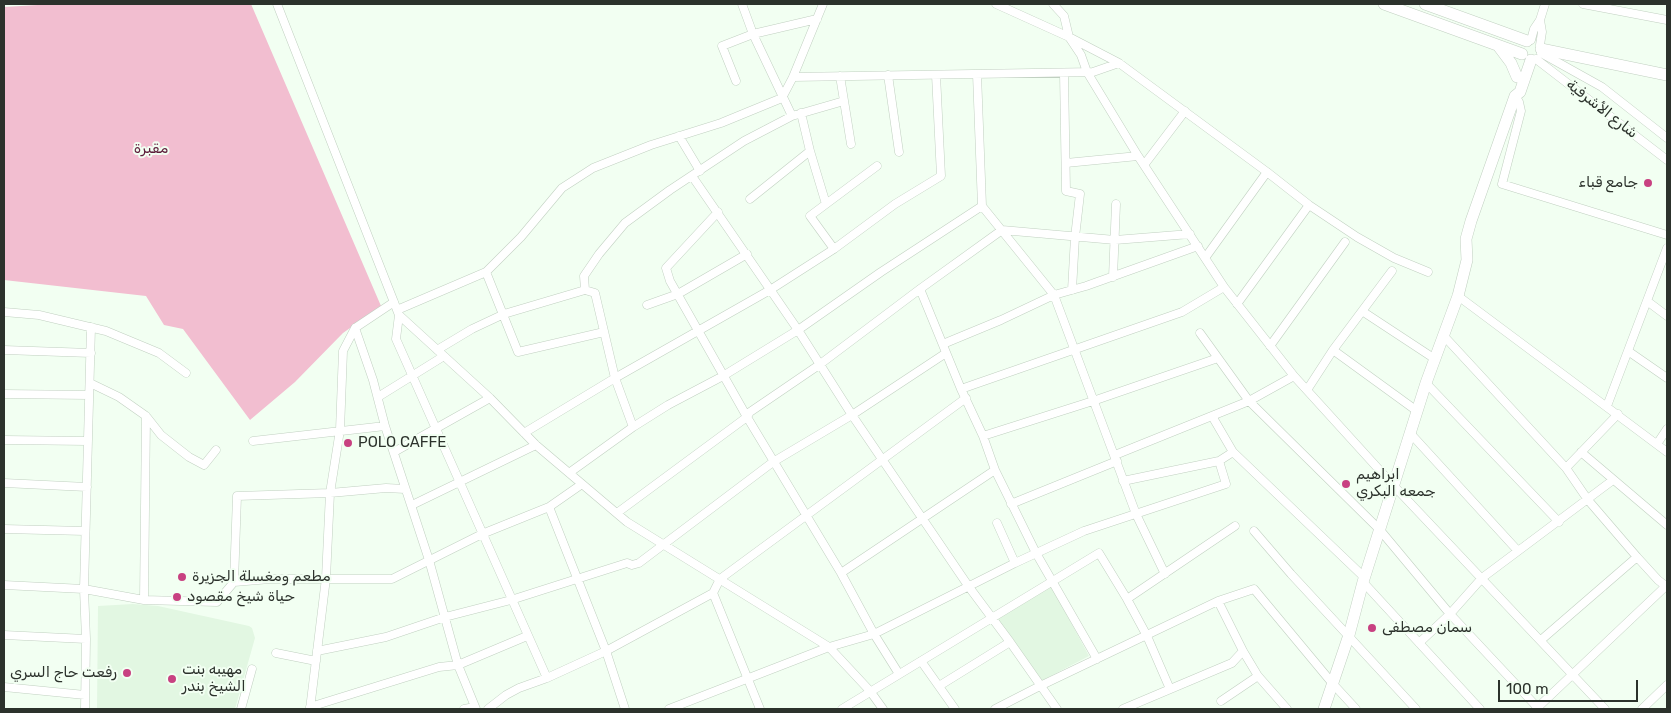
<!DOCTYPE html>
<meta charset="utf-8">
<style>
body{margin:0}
#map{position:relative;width:1671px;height:713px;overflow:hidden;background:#f2fff2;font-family:Rubik,sans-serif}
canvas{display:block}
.frame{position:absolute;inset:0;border:5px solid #2c322c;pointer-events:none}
.scale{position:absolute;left:1498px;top:680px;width:140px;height:22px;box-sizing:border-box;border:2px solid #2c322c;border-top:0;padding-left:6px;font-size:15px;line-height:18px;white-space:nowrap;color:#2c322c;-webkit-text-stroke:4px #f2fff2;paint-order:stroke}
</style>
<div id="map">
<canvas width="1671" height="713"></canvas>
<div class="frame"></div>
<div class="scale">100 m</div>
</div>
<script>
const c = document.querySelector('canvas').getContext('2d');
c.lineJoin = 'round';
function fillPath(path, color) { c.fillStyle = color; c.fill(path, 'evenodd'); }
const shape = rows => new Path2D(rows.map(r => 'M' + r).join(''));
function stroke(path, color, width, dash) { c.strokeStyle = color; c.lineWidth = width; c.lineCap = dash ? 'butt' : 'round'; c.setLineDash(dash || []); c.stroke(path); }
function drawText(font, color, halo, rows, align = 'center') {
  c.font = font + ' Rubik,"Noto Sans Arabic",sans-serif'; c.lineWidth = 4; c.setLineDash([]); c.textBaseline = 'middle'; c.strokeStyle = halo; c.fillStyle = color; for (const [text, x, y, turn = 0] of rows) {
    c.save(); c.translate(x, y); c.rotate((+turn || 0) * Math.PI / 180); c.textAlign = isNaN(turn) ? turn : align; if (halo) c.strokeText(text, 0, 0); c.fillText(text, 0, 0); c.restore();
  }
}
const built = shape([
 [1050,584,1089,656,1041,681,993,619],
 [133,604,158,606,249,626,252,628,255,638,235,709,97,709,98,606]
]);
const green = shape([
 [54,4,251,4,381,306,343,333,295,382,250,420,183,329,164,325,146,296,4,280,4,7]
]);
const street = shape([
 [277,4,399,315,490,398,536,445,627,522,829,647,870,691,883,709],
 [742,4,753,34,792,116],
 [996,4,1069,37,1119,63,1267,172,1309,205,1357,237,1394,258,1428,272],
 [1053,4,1064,16,1069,37,1081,55,1087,72,1138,156,1224,287,1294,376],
 [1583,4,1667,20],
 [1531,40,1534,29,1540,20,1545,4],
 [1540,45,1542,32,1540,20],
 [1541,53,1602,87,1667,138],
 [1536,59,1667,160],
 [1064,73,1066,191,1080,194,1075,237,1072,290],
 [977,74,982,206,1054,295,1136,514,1165,574],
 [888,75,899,152],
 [840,76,851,144],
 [793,77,1093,72,1119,63],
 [736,81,722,46,753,34,817,19],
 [1515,96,1519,102,1521,111,1502,184,1667,235],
 [801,113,810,151,826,204,810,216,834,249],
 [679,136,700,171],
 [1066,163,1138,156],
 [1144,165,1185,111],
 [692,176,798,330,852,415,969,587,1010,642,1057,709],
 [750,199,810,151],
 [826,204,877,166],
 [718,212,666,268,670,281,747,417,841,573,874,634,899,674],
 [1205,258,1267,172],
 [486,272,518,352,604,332],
 [1113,277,1116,204],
 [920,289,961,389,983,436,995,470,1036,553,1097,659],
 [585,290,595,293,615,378,633,427],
 [1458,296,1667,452],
 [1647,301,1667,316],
 [394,302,355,328,373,380,385,426,429,560,458,665,476,709],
 [1237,304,1309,205],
 [647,305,678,294,747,254],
 [397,310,486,272,521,237,562,188,593,168,651,145,721,123,782,98,793,77,823,4],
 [1362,311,1435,359],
 [4,312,39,315,106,331,159,353,186,373],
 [399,315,396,339,547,678],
 [1200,333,1249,401,1380,530,1450,614,1538,708],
 [1443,335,1566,468,1588,500,1637,557,1658,580,1667,587],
 [943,344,1001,320,1054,295,1086,286,1198,246],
 [1270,346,1345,242],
 [4,350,91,353],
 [437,350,472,329,504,314,585,290,584,276,599,254,625,223,670,190,744,141,792,116,844,101],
 [1333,350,1417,411],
 [1628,351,1667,378],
 [90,383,119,397,146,416,161,435,189,457,204,465,216,450],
 [1426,383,1559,522],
 [961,389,1182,312,1224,287],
 [1307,390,1333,350,1392,271],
 [4,394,89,395],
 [378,397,444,356],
 [1607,406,1667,248],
 [1212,416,1233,452,1365,578],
 [524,433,615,378,770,290,834,249,895,204,941,176,936,75],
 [1410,433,1518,551],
 [983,436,1093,401,1218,358],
 [4,440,88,441],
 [253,441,385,426],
 [1657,444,1667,429],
 [394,452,490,398],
 [1581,452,1667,525],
 [1115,455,1249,401,1294,376,1394,486,1605,709],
 [1566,468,1618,414],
 [569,473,633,427,668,405,723,376,798,330,881,272,982,206],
 [1123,481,1219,461],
 [4,483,87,487],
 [1011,504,1117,461],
 [412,505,536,445],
 [549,507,606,651,625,709],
 [617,513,747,417,750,412,819,365,920,289,1002,230,1115,240,1190,234],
 [997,523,1015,563],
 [4,529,85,531],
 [1254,531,1291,574,1416,709],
 [841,573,995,470],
 [234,582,237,496,330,493,386,488,405,489],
 [1363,582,1480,709],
 [4,585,84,589,144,600,217,602,234,582,270,579,392,579,482,534,549,507,582,484],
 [1127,599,1235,526],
 [144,600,146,416],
 [1218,601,1243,651,1258,676,1287,709],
 [4,635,86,639],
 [1541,640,1637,557],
 [1419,643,1450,614,1482,578,1613,480],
 [317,651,386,637,445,617,511,600,627,563,632,565,639,563,773,462,852,415,946,353],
 [276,653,316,661],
 [921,661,955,709],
 [939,686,1010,642],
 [4,687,85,695],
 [1221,701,1258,676],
 [310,707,439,667,458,665,527,636],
 [85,709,86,639,84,589,91,327],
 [241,709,252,669],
 [310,709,326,578,330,493,340,430,343,351,355,328],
 [464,709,475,707],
 [488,709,506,695,519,688,547,678,606,651,713,593],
 [669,709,829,647,874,634,1015,563,1084,531,1226,484,1219,461,1233,452],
 [760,709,713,593,720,579,966,398],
 [842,709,1099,553,1127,599,1147,636,1170,689],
 [995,709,1040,686,1218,601,1254,589,1333,684,1356,709],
 [1123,709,1232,663,1243,651],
 [1536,709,1667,585],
 [1642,709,1667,685]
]);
const secondary = shape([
 [1384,4,1522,54],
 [1425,4,1527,41],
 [1499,47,1511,63,1517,77],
 [1541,49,1667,75],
 [1324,709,1349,635,1363,582,1426,383,1458,296,1467,260,1466,239,1471,221,1515,96,1520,92,1531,60]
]);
const markers = [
 [1648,183,5,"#c84181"],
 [348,443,5,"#c84181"],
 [1346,484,5,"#c84181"],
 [182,577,5,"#c84181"],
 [177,597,5,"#c84181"],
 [1372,628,5,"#c84181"],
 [127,673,5,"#c84181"],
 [172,679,5,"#c84181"]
];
const streetNames = [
 ["شارع الأشرفية",1602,109,38]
];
const parkNames = [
 ["مقبرة",151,149]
];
const poiNames = [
 ["جامع قباء",1638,183,"right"],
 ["POLO CAFFE",358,443],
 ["ابراهيم",1356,475],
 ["جمعه البكري",1356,492],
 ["مطعم ومغسلة الجزيرة",192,577],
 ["حياة شيخ مقصود",187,597],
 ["سمان مصطفى",1382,628],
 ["مهيبه بنت",182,670],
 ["الشيخ بندر",182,687],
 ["رفعت حاج السري",117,673,"right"]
];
fillPath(built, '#e2f7e2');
fillPath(green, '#f2bed0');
stroke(street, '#c1d0c1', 9);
stroke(secondary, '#c1d0c1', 12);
stroke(street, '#fff', 8);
stroke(secondary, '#fff', 11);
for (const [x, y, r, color] of markers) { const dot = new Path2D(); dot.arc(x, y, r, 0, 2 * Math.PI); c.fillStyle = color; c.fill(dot); stroke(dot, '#f2fff2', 2); }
drawText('15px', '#2c322c', '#f2fff2', streetNames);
drawText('15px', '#5e1e3b', '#f2fff2', parkNames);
drawText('15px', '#2c322c', '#f2fff2', poiNames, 'left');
</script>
